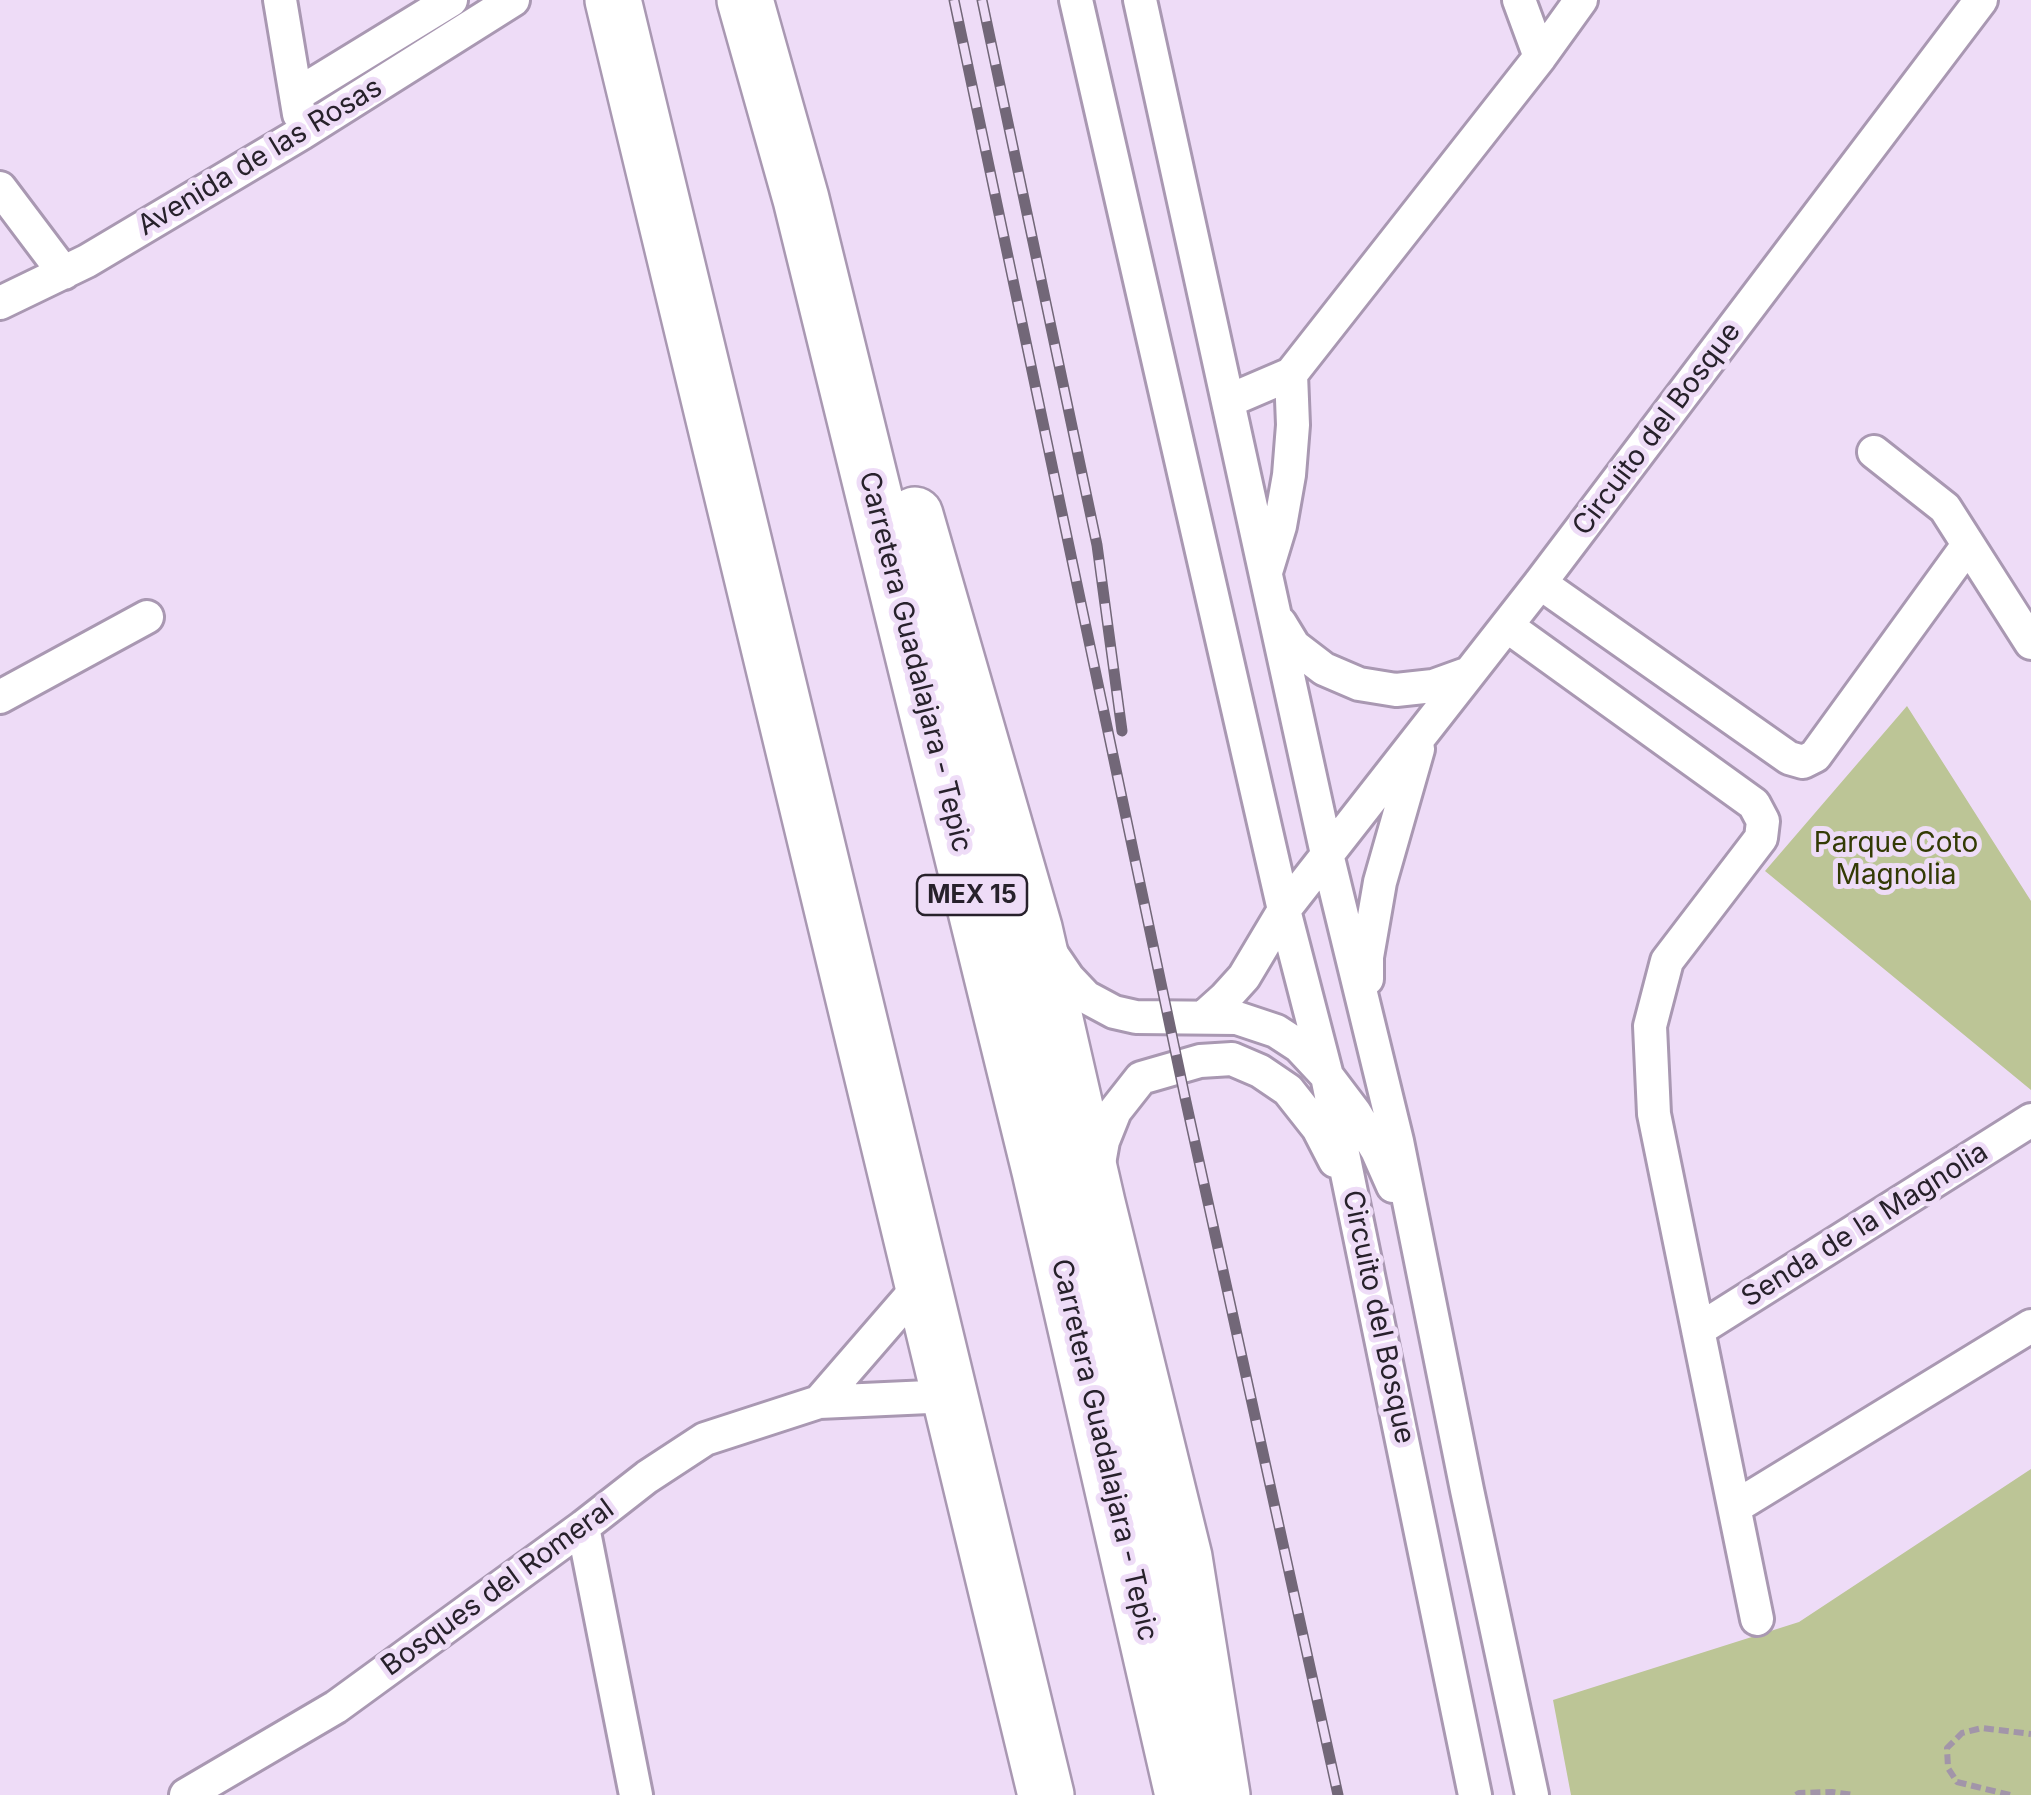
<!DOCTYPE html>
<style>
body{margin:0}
canvas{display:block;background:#eedcf7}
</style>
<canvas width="2031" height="1795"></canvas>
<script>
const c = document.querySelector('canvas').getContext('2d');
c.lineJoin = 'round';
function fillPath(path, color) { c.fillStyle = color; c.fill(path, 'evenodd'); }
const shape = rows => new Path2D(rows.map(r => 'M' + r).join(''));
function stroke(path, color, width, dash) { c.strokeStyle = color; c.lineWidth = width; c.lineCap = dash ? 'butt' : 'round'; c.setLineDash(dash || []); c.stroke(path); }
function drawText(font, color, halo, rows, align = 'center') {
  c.font = font + ' Inter,sans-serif'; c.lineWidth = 10; c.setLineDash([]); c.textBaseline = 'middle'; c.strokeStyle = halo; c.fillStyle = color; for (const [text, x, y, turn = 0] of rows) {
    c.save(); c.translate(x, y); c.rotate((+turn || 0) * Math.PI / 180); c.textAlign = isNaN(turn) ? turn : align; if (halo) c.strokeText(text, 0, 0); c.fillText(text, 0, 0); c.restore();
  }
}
const green = shape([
 [1907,706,2031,901,2031,1090,1765,871],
 [2031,1469,2031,1795,1571,1795,1553,1700,1799,1622]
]);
const path = shape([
 [1796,1795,1799,1793,1832,1792,1854,1795],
 [2010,1795,1957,1782,1948,1768,1947,1748,1962,1733,1982,1728,2031,1734]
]);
const street = shape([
 [280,0,299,114],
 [1076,0,1284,910,1327,1076,1475,1795],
 [1140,0,1327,854,1397,1141,1467,1490,1532,1795],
 [1519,0,1540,57],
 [296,95,451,0],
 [0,188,64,273],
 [0,303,87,261,302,133,513,0],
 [1228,401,1291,374,1540,57,1581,0],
 [1874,452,1945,508,2031,643],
 [1266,572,1280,526,1289,475,1293,425,1291,374],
 [1540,583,1789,758,1803,762,1815,756,1968,545],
 [1280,623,1294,646,1324,669,1359,684,1396,690,1433,686,1469,673],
 [1507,626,1754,804,1763,821,1761,838,1667,961,1650,1026,1654,1114,1757,1619],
 [0,697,147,617],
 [1051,953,1068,978,1086,997,1114,1012,1136,1017,1237,1018,1276,1031,1299,1046,1327,1076,1355,1113,1377,1150,1393,1186],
 [1367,979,1367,957,1380,882,1418,749],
 [1205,1016,1225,998,1244,977,1284,910,1540,583,1981,0],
 [1098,1169,1103,1141,1115,1111,1141,1078,1200,1061,1232,1059,1260,1071,1288,1090,1318,1128,1335,1161],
 [1698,1330,2031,1120],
 [819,1402,923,1282],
 [1735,1507,2031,1326],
 [583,1527,636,1795],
 [186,1795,336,1707,583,1527,647,1477,705,1439,819,1402,951,1396]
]);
const highway = shape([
 [613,0,1046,1795],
 [745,0,801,199,1040,1171,1183,1795],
 [915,515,1034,928,1097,1203,1184,1557,1222,1795]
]);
const rail = shape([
 [954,0,1186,1102,1338,1795],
 [982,0,1097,545,1122,731]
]);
const shields = [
 [972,895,110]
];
const shieldNames = [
 ["MEX 15",972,895]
];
const streetNames = [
 ["Avenida de las Rosas",260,157,-31],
 ["Circuito del Bosque",1657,429,-53],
 ["Carretera Guadalajara - Tepic",915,662,76],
 ["Senda de la Magnolia",1865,1225,-32],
 ["Circuito del Bosque",1378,1317,78],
 ["Carretera Guadalajara - Tepic",1104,1450,77],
 ["Bosques del Romeral",498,1588,-36]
];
const parkNames = [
 ["Parque Coto",1896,844],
 ["Magnolia",1896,876]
];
fillPath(green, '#bcc596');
stroke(street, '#a998b2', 38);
stroke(highway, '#a998b2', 60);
stroke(path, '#a295a9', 6, [10, 5]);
stroke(street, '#fff', 32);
stroke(highway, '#fff', 55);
stroke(rail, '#726778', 11);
stroke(rail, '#eedcf7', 8, [22]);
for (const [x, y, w] of shields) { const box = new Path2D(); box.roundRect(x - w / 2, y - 20, w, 40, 8); c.fillStyle = '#eedcf7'; c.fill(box); stroke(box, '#27212b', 2.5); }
drawText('bold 25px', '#27212b', null, shieldNames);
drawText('28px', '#27212b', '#eedcf7', streetNames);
drawText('28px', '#333a04', '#eedcf7', parkNames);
</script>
